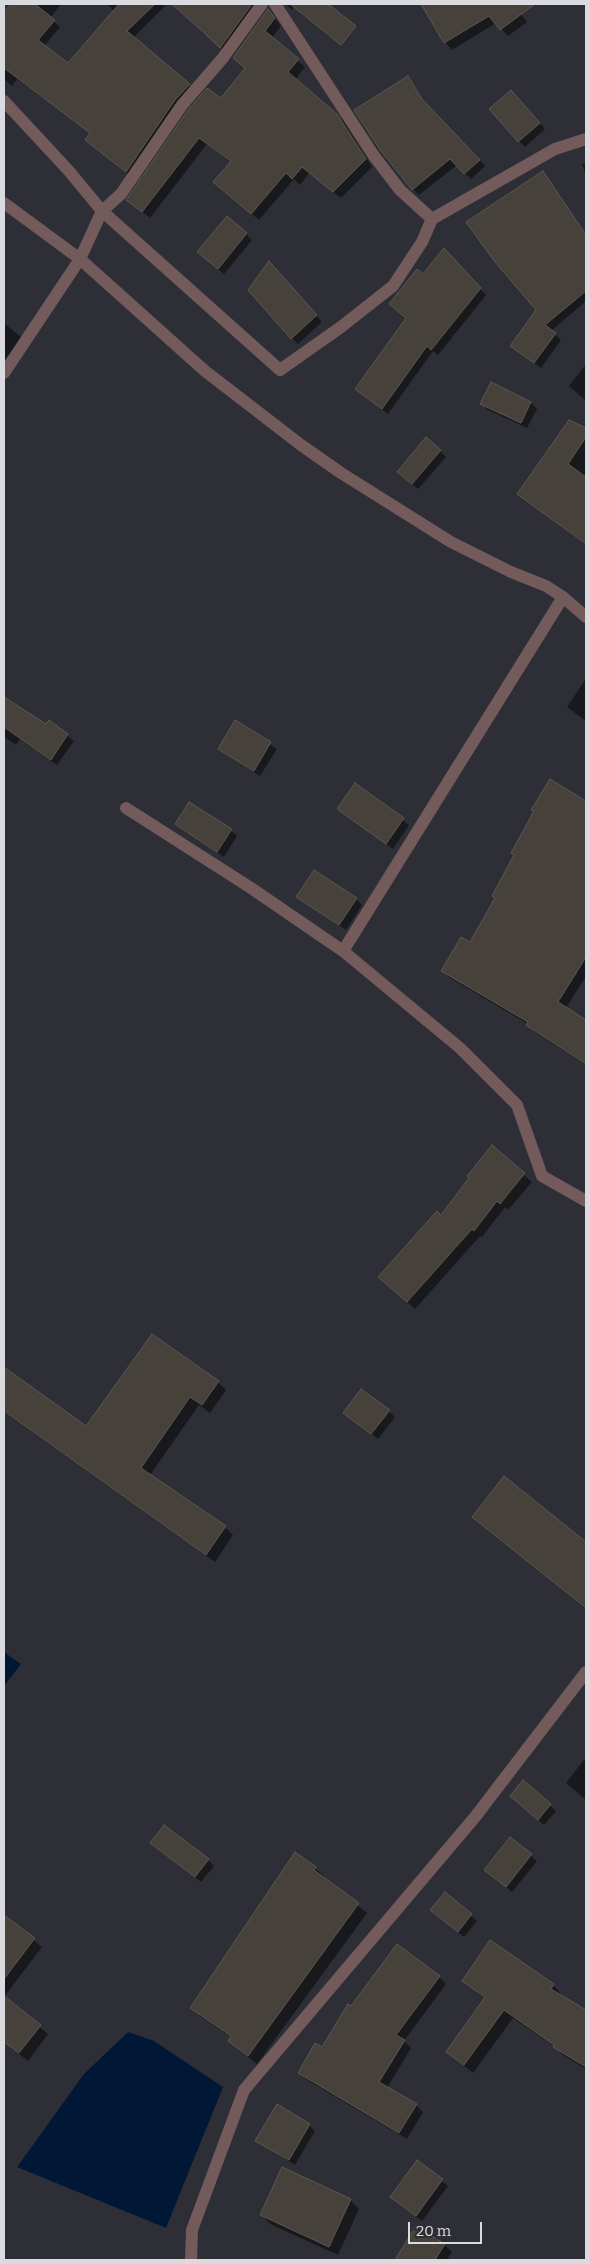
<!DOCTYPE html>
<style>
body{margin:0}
#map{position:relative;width:590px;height:2264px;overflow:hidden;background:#2e2f36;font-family:Bitter,serif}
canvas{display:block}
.frame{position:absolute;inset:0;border:5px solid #dadbe0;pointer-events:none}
.scale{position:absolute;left:408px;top:2222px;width:74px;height:22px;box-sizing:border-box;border:2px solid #dadbe0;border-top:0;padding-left:6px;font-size:15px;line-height:18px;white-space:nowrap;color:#dadbe0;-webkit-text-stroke:4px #2e2f36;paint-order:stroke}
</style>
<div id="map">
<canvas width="590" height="2264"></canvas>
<div class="frame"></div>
<div class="scale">20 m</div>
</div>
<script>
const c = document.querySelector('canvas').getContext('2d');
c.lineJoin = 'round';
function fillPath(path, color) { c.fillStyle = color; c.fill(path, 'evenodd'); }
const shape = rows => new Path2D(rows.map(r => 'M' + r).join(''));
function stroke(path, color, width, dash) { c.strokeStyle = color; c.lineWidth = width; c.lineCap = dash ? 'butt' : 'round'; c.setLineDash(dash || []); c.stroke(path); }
const water = shape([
 [4,1652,21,1664,4,1686],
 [128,2032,154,2041,223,2087,166,2228,17,2167,84,2074]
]);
const shadow = shape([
 [12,4,61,4,50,18,60,27,44,46,68,65,114,11,107,4,167,4,133,38,195,91,133,178,86,140,91,133,17,79,12,86,4,79,4,14],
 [173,4,265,4,227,53,202,33],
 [286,4,332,4,330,6,294,6,292,10],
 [422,4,513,4,527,22,508,36,496,23,452,50,445,42],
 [269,11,281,26,271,39,305,67,295,80,344,122,372,167,341,198,309,173,300,185,294,179,259,220,222,189,231,162,207,144,150,218,128,200,221,100,246,69,234,58],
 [408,78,428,106,485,166,471,179,457,165,419,195,413,189],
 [517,97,545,129,525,147,519,141],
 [586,163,586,175,582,164],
 [542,172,586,234,586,301,551,331,561,340,541,368,512,346,537,310],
 [246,234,252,240,224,274,205,258],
 [449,255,486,295,438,355,433,351,388,414,356,389,407,319,423,276],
 [275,269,322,322,298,344,292,338],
 [4,323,22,338,4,362],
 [586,364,586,401,569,386],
 [531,403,537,409,527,428,488,410,482,404],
 [570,422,586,430,586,545,518,494],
 [440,451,446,457,418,489,405,478],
 [585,680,586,680,586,721,567,707],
 [4,699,46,726,49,722,74,741,57,765,20,739,16,745,4,737],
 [236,722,277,749,260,776,220,749],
 [550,781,586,802,586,854,584,857,586,859,586,976,566,1008,586,1021,586,1065,535,1032,528,1024,450,978,443,971,471,944,496,899],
 [355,785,409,825,393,849,338,809],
 [176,824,231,830,237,836,224,857],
 [298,897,356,899,362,905,346,930],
 [492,1147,532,1182,508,1210,505,1207,482,1237,480,1236,415,1309,387,1284,441,1217],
 [4,1369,86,1427,218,1382,226,1390,210,1413,199,1405,150,1475,225,1527,233,1535,215,1562,4,1412],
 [389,1411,395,1417,378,1439,350,1418],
 [504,1478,586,1543,586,1609,473,1517],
 [586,1757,586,1800,566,1783],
 [523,1782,556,1811,544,1825,517,1802],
 [510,1838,537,1861,512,1892,491,1875],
 [158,1849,208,1860,214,1866,201,1882],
 [315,1868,324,1876,323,1878,367,1913,257,2064,229,2041,232,2038,200,2016,192,2008],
 [445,1894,477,1921,464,1937,438,1916],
 [4,1916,42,1947,4,1997],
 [439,1977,446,1984,404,2041,411,2048,387,2088,416,2105,423,2112,407,2139,307,2080,299,2072,322,2049,351,2008],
 [463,1981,553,1985,561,1994,560,1996,586,2011,586,2069,563,2055,555,2047,513,2018,473,2073,447,2052,486,1999],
 [4,1998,48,2034,28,2061,4,2042],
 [309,2125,315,2131,295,2165,257,2141],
 [417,2162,448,2186,422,2221,392,2197],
 [350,2200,359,2209,338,2255,270,2224,262,2215],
 [416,2227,445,2245,452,2252,448,2258,452,2260,397,2260]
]);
const building = shape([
 [11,4,35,4,55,20,38,40,68,63,119,4,155,4,127,31,190,84,175,100,126,172,85,140,90,133,4,68,4,12,11,4],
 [172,4,252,4,220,48,172,4],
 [290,4,328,4,356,26,341,45,290,4],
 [421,4,535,4,500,30,489,16,444,43,421,4],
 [268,9,275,18,265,31,299,59,288,72,337,114,366,159,333,192,302,167,292,179,286,173,251,214,213,182,231,161,199,138,142,212,126,200,188,110,207,88,221,98,245,68,233,58,268,9],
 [408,76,422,99,480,160,464,174,450,159,412,190,381,151,354,110,408,76],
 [511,90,540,123,518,142,489,109,511,90],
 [543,171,586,235,586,291,545,325,556,333,534,363,510,346,536,310,495,262,466,222,543,171],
 [227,216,247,233,218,269,197,252,227,216],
 [444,248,481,288,431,350,427,346,382,409,355,389,406,318,389,304,417,269,423,274,444,248],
 [269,261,317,315,291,339,248,290,269,261],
 [491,382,531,402,521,423,480,404,491,382],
 [569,420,586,428,586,437,568,464,586,477,586,544,517,494,569,420],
 [426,437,441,450,412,484,397,472,426,437],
 [4,697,46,724,49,720,68,734,51,760,4,727,4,697],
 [235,720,271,742,254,771,218,749,235,720],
 [550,779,586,801,586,957,558,1002,586,1020,586,1064,526,1025,528,1022,441,971,461,937,470,942,495,898,492,896,514,855,511,853,534,811,531,810,550,779],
 [355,783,404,818,386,844,337,809,355,783],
 [189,802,232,829,217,852,175,824,189,802],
 [314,870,357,898,339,925,296,897,314,870],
 [492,1145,525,1173,500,1204,497,1201,474,1231,472,1229,407,1302,378,1277,437,1211,441,1215,469,1178,467,1176,492,1145],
 [152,1334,219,1381,202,1405,190,1397,141,1468,226,1526,206,1555,4,1411,4,1367,86,1426,152,1334],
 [361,1389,390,1410,371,1434,343,1413,361,1389],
 [504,1476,586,1542,586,1608,472,1517,504,1476],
 [523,1780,551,1804,538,1820,510,1796,523,1780],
 [164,1825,209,1859,195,1877,150,1843,164,1825],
 [510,1837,532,1854,506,1887,484,1870,510,1837],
 [295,1852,316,1867,314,1870,359,1903,248,2056,228,2041,231,2036,190,2008,295,1852],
 [445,1892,472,1914,458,1932,430,1910,445,1892],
 [4,1915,35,1938,4,1979,4,1915],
 [490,1940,554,1984,551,1989,586,2010,586,2067,553,2047,554,2045,504,2010,464,2065,446,2052,485,1997,462,1981,490,1940],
 [397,1944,440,1976,396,2035,405,2040,379,2082,417,2104,399,2133,298,2073,315,2043,322,2047,348,2004,351,2006,397,1944],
 [4,1996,41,2025,19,2053,4,2042,4,1996],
 [277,2104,310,2124,289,2160,255,2141,277,2104],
 [417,2160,443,2179,416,2216,390,2197,417,2160],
 [282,2167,351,2199,329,2247,260,2215,282,2167],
 [416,2226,445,2244,435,2260,395,2260,416,2226]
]);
const minor = shape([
 [275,4,374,156,400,190,432,219],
 [4,101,69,171,102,211,280,370,341,327,393,286,422,242,432,219,555,149,586,139],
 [4,203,80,259,205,371,301,445,341,473,451,542,511,572,546,586,563,597,586,617],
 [4,373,80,259,102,211,121,194,182,105,222,59,262,4],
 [126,808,251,888,343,951,460,1048,517,1105,542,1176,586,1201],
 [343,951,563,597],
 [191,2260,192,2230,244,2090,475,1817,586,1672]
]);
fillPath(water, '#001836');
fillPath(shadow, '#0007');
fillPath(building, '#47413b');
stroke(building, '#5e5751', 1);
stroke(minor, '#725b5a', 12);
</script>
